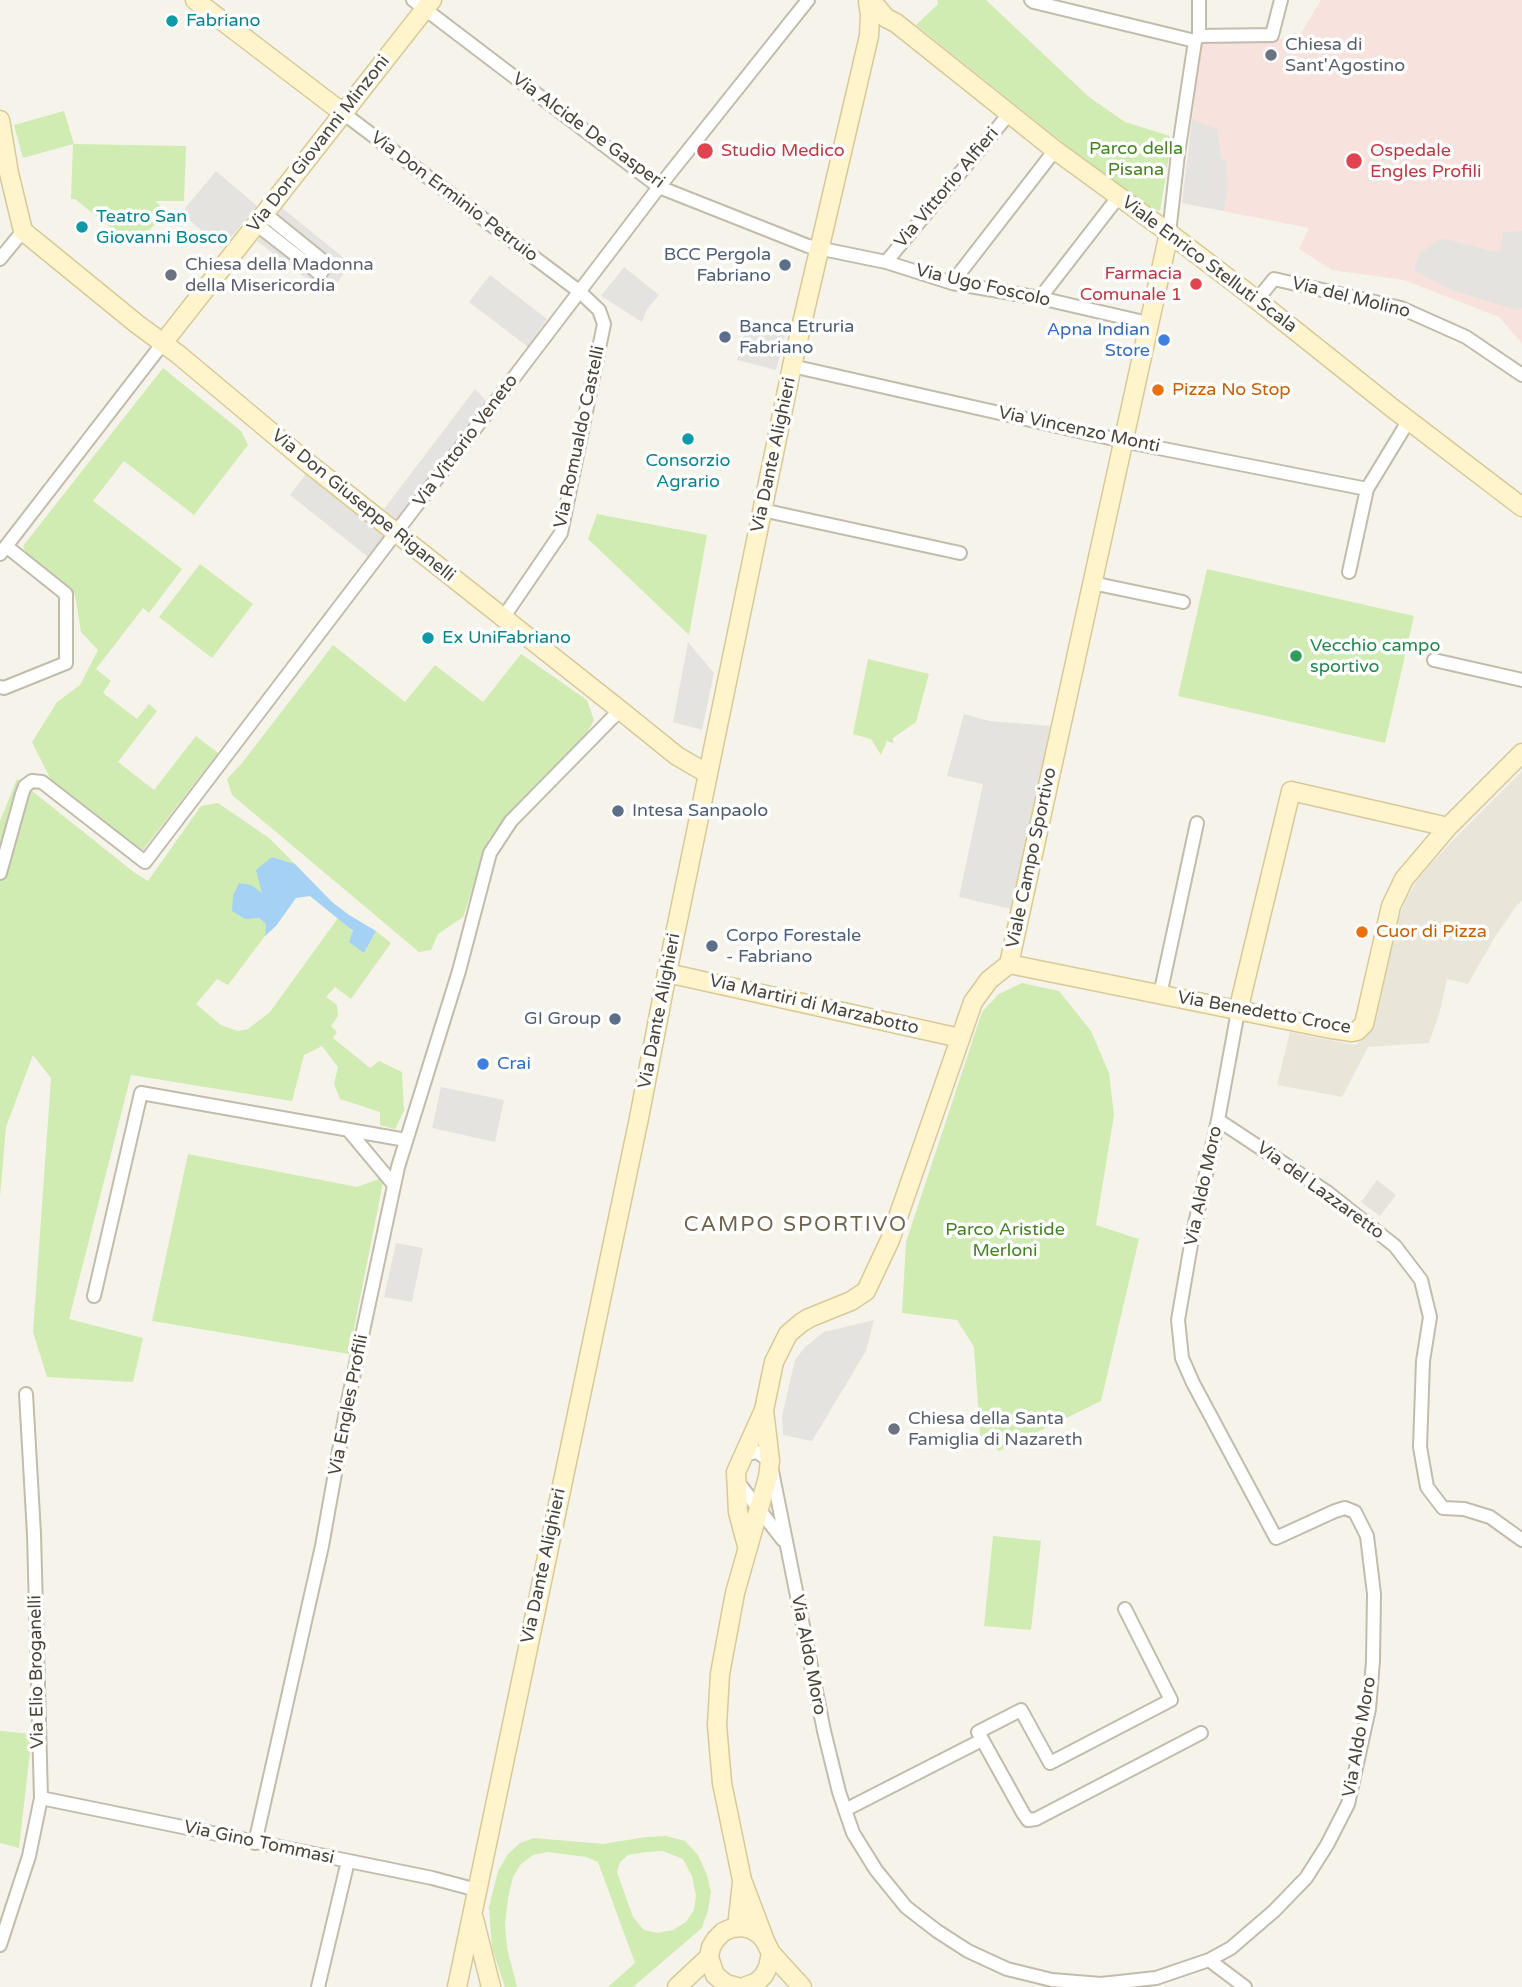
<!DOCTYPE html>
<style>
body{margin:0}
canvas{display:block;background:#f6f3eb}
</style>
<canvas width="1522" height="1987"></canvas>
<script>
const c = document.querySelector('canvas').getContext('2d');
c.lineJoin = 'round';
function fillPath(path, color) { c.fillStyle = color; c.fill(path, 'evenodd'); }
const shape = rows => new Path2D(rows.map(r => 'M' + r).join(''));
function stroke(path, color, width, dash) { c.strokeStyle = color; c.lineWidth = width; c.lineCap = dash ? 'butt' : 'round'; c.setLineDash(dash || []); c.stroke(path); }
function drawText(font, color, halo, rows, align = 'center') {
  c.font = font + ' "Varela Round",sans-serif'; c.lineWidth = 7; c.setLineDash([]); c.textBaseline = 'middle'; c.strokeStyle = halo; c.fillStyle = color; for (const [text, x, y, turn = 0] of rows) {
    c.save(); c.translate(x, y); c.rotate((+turn || 0) * Math.PI / 180); c.textAlign = isNaN(turn) ? turn : align; if (halo) c.strokeText(text, 0, 0); c.fillText(text, 0, 0); c.restore();
  }
}
const residential = shape([
 [1522,771,1522,901,1517,905,1495,937,1468,984,1447,979,1440,1011,1429,1043,1368,1047,1342,1097,1277,1085,1290,1032,1355,1045,1372,1029,1398,920,1405,901,1418,879,1452,841]
]);
const industrial = shape([
 [1377,1180,1396,1195,1380,1216,1361,1202]
]);
const medical = shape([
 [1321,0,1522,0,1522,343,1499,317,1404,280,1332,270,1299,249,1309,228,1182,203,1201,44,1298,38]
]);
const green = shape([
 [937,0,986,0,1089,97,1125,122,1170,136,1169,156,1160,211,1139,204,916,25,938,4],
 [64,111,74,144,186,146,184,201,155,201,166,211,135,247,75,199,71,199,73,144,23,158,14,125],
 [163,368,241,431,248,445,194,515,124,461,93,501,182,569,149,613,143,608,96,669,111,681,103,693,137,719,149,704,157,711,118,762,154,790,196,736,218,753,143,850,92,813,51,780,32,742,57,702,80,685,98,650,81,632,75,595,27,556,23,546],
 [597,514,707,535,689,635,588,539],
 [200,564,253,604,212,658,159,617],
 [1207,569,1414,616,1385,743,1178,696],
 [333,645,405,702,435,665,483,702,521,654,587,700,594,720,587,733,548,773,489,839,463,917,438,934,431,950,419,952,232,795,227,779,242,763],
 [868,659,929,674,916,722,893,738,893,743,887,741,881,755,871,739,853,734],
 [17,779,135,873,148,881,201,806,218,803,269,838,295,864,272,857,259,918,267,924,265,936,228,985,217,979,196,1004,221,1025,238,1031,248,1029,270,1012,338,918,353,932,364,953,376,931,391,943,351,999,335,987,326,997,337,1005,338,1016,331,1026,337,1032,333,1038,370,1068,379,1061,402,1072,404,1111,395,1129,380,1125,380,1112,340,1099,334,1084,338,1067,322,1046,304,1055,292,1101,131,1075,69,1319,143,1338,133,1382,47,1377,33,1332,51,1078,33,1055,6,1127,0,1197,0,821],
 [1022,983,1059,991,1091,1031,1109,1073,1114,1115,1096,1225,1139,1239,1101,1401,999,1451,980,1435,974,1347,957,1320,902,1313,906,1242,982,1012,999,994],
 [188,1154,357,1187,384,1177,349,1354,152,1321],
 [993,1536,1041,1541,1031,1630,984,1626],
 [0,1731,32,1734,19,1848,0,1843],
 [666,1836,685,1841,698,1855,707,1875,711,1892,708,1910,702,1928,633,1987,608,1987,635,1963,598,1862,586,1857,548,1852,533,1855,521,1864,513,1877,508,1898,505,1924,507,1948,517,1987,505,1987,492,1948,489,1907,498,1871,508,1854,520,1843,534,1838,603,1844,646,1837],
 [663,1851,683,1859,692,1876,696,1896,694,1910,686,1922,673,1930,658,1933,644,1930,633,1917,617,1872,620,1862,628,1855,646,1852]
]);
const parking = shape([
 [1192,120,1217,129,1221,159,1226,160,1227,191,1224,211,1182,203],
 [216,171,257,206,222,248,181,213],
 [281,207,350,263,329,296,257,241],
 [1522,231,1522,308,1517,310,1451,290,1414,270,1419,254,1442,238,1494,252,1500,251,1503,232],
 [624,267,659,295,647,309,642,322,601,296],
 [490,275,547,319,528,347,469,302],
 [771,321,788,325,776,370,737,360,747,322,768,329],
 [475,389,488,403,399,522,384,509],
 [311,467,394,532,372,560,290,495],
 [688,642,714,673,702,730,673,722],
 [964,714,989,721,1051,726,1011,909,959,897,983,784,947,776],
 [441,1087,504,1100,495,1142,432,1128],
 [396,1243,423,1248,412,1302,384,1297],
 [874,1320,866,1351,812,1441,783,1435,782,1416,795,1360,805,1347,824,1332]
]);
const water = shape([
 [272,857,295,864,332,902,349,915,376,931,364,953,349,942,353,931,310,896,296,898,276,926,265,936,266,924,259,918,245,919,232,911,233,896,239,883,251,885,262,893,256,870]
]);
const street = shape([
 [413,0,659,187,808,246,886,262,952,283,1040,298,1148,323],
 [1031,0,1034,2,1195,41],
 [1199,36,1272,35,1281,0],
 [343,113,580,292,599,310,604,324,561,533,503,618],
 [256,224,320,274,327,264,264,213],
 [1169,233,1178,154,1195,41,1199,36,1199,0],
 [0,259,23,231],
 [886,262,1009,114],
 [952,283,1055,150],
 [1040,298,1119,196],
 [1257,300,1274,279,1401,308,1466,337,1522,375],
 [792,366,1123,441,1367,489],
 [762,510,960,553],
 [0,554,163,343],
 [1349,572,1367,489,1409,420],
 [1092,583,1183,602],
 [1434,660,1522,680],
 [0,687,4,688,66,663,66,594,6,546],
 [0,873,22,794,25,786,32,781,42,782,145,862,659,187,808,0],
 [1160,995,1197,823],
 [1218,1120,1327,1192,1395,1246,1421,1280,1430,1317,1423,1361,1420,1447,1427,1487,1443,1508,1464,1509,1490,1517,1522,1540],
 [349,1131,394,1185],
 [94,1296,141,1093,406,1140],
 [740,1460,748,1454,757,1452,770,1461,824,1731,839,1792,853,1833,876,1870,906,1907,937,1931,968,1951,1007,1969,1052,1980,1101,1984,1156,1978,1209,1960,1231,1948,1274,1911,1306,1878,1327,1845,1348,1804,1369,1709,1373,1661,1374,1594,1367,1536,1355,1512,1345,1508,1335,1511,1276,1538,1193,1383,1182,1358,1178,1320,1193,1233,1218,1120,1238,1011],
 [737,1481,783,1540],
 [1125,1609,1171,1700,1050,1763,1021,1710,978,1732,1023,1813,1028,1820,1036,1819,1201,1733],
 [41,1798,432,1878,477,1890],
 [845,1810,982,1740],
 [255,1843,322,1546,347,1406,398,1167,459,971,490,853,511,821,620,710],
 [0,1945,29,1856,41,1798,34,1534,26,1394],
 [1209,1960,1245,1987],
 [318,1987,348,1861]
]);
const secondary = shape([
 [195,0,343,113],
 [872,1,886,18,896,23,1055,150,1169,233,1257,300,1391,407,1522,507],
 [0,120,9,173,23,231,137,324,179,355,308,463,620,710,677,756,708,774],
 [163,343,432,0],
 [1009,964,1326,1028,1352,1032,1357,1031,1364,1024,1391,906,1404,879,1448,827,1522,753],
 [667,973,960,1038],
 [1238,1011,1291,791,1448,827],
 [747,1546,738,1512,736,1472,764,1410],
 [474,1919,491,1987],
 [737,1927,742,1883],
 [765,1941,742,1880,722,1783,717,1725,720,1674,735,1593,768,1477,770,1461,764,1410,774,1362,788,1334,801,1323,809,1318,851,1301,866,1291,890,1240,973,1002,989,980,1009,964,1169,233],
 [457,1987,639,1118,667,973,792,366,869,36,870,15,868,2],
 [677,1987,709,1957],
 [737,1987,726,1984,715,1975,709,1957,711,1947,716,1939,723,1932,732,1928,742,1927,751,1929,759,1934,765,1941,771,1953,802,1987],
 [744,1987,757,1982,764,1975,768,1967,771,1953]
]);
const markers = [
 [172,21,7,"#0f9aa8"],
 [1271,55,7,"#6b7280"],
 [705,151,9,"#e0444e"],
 [1354,161,9,"#e0444e"],
 [82,227,7,"#0f9aa8"],
 [785,265,7,"#5c6f8a"],
 [171,275,7,"#6b7280"],
 [1196,284,7,"#e0444e"],
 [725,337,7,"#5c6f8a"],
 [1164,340,7,"#3f7fe0"],
 [1158,390,7,"#e8710a"],
 [688,439,7,"#0f9aa8"],
 [428,638,7,"#0f9aa8"],
 [1296,656,7,"#2e9e5b"],
 [618,811,7,"#5c6f8a"],
 [1362,932,7,"#e8710a"],
 [712,946,7,"#5c6f8a"],
 [615,1019,7,"#5c6f8a"],
 [483,1064,7,"#3f7fe0"],
 [894,1429,7,"#6b7280"]
];
const cultureNames = [
 ["Fabriano",186,21],
 ["Teatro San",96,217],
 ["Giovanni Bosco",96,238],
 ["Consorzio",688,461,"center"],
 ["Agrario",688,482,"center"],
 ["Ex UniFabriano",442,638]
];
const worshipNames = [
 ["Chiesa di",1285,45],
 ["Sant'Agostino",1285,66],
 ["Chiesa della Madonna",185,265],
 ["della Misericordia",185,286],
 ["Chiesa della Santa",908,1419],
 ["Famiglia di Nazareth",908,1440]
];
const streetNames = [
 ["Via Alcide De Gasperi",588,131,36],
 ["Via Don Giovanni Minzoni",319,144,-52],
 ["Via Vittorio Alfieri",947,188,-50],
 ["Via Don Erminio Petruio",454,197,37],
 ["Viale Enrico Stelluti Scala",1209,265,37],
 ["Via Ugo Foscolo",983,286,13],
 ["Via del Molino",1351,298,14],
 ["Via Vincenzo Monti",1079,430,12],
 ["Via Romualdo Castelli",580,437,-78],
 ["Via Vittorio Veneto",466,441,-53],
 ["Via Dante Alighieri",774,455,-78],
 ["Via Don Giuseppe Riganelli",363,506,39],
 ["Viale Campo Sportivo",1032,858,-78],
 ["Via Martiri di Marzabotto",814,1005,13],
 ["Via Dante Alighieri",660,1011,-79],
 ["Via Benedetto Croce",1264,1013,10],
 ["Via Aldo Moro",1204,1186,-78],
 ["Via del Lazzaretto",1320,1191,36],
 ["Via Engles Profili",349,1405,-79],
 ["Via Dante Alighieri",544,1566,-78],
 ["Via Aldo Moro",808,1655,79],
 ["Via Elio Broganelli",37,1672,-91],
 ["Via Aldo Moro",1360,1737,-80],
 ["Via Gino Tommasi",259,1843,12]
];
const parkNames = [
 ["Parco della",1136,149],
 ["Pisana",1136,170],
 ["Parco Aristide",1005,1230],
 ["Merloni",1005,1251]
];
const healthNames = [
 ["Studio Medico",721,151],
 ["Ospedale",1370,151],
 ["Engles Profili",1370,172],
 ["Farmacia",1182,274,"right"],
 ["Comunale 1",1182,295,"right"]
];
const serviceNames = [
 ["BCC Pergola",771,255,"right"],
 ["Fabriano",771,276,"right"],
 ["Banca Etruria",739,327],
 ["Fabriano",739,348],
 ["Intesa Sanpaolo",632,811],
 ["Corpo Forestale",726,936],
 ["- Fabriano",726,957],
 ["GI Group",601,1019,"right"]
];
const shopNames = [
 ["Apna Indian",1150,330],
 ["Store",1150,351],
 ["Crai",497,1064,"left"]
];
const foodNames = [
 ["Pizza No Stop",1172,390],
 ["Cuor di Pizza",1376,932]
];
const leisureNames = [
 ["Vecchio campo",1310,646],
 ["sportivo",1310,667]
];
const quarterNames = [
 ["CAMPO SPORTIVO",796,1225]
];
fillPath(residential, '#eae5d9');
fillPath(industrial, '#e6e2dc');
fillPath(medical, '#f7e2de');
fillPath(green, '#d0ecb2');
fillPath(parking, '#e5e3df');
fillPath(water, '#a5d1f5');
stroke(street, '#c2bcac', 16);
stroke(secondary, '#d8c999', 21);
stroke(street, '#fff', 12);
stroke(secondary, '#fff4cc', 18);
for (const [x, y, r, color] of markers) { const dot = new Path2D(); dot.arc(x, y, r, 0, 2 * Math.PI); c.fillStyle = color; c.fill(dot); stroke(dot, '#fff', 2.5); }
drawText('18px', '#0d838f', '#fff', cultureNames, 'left');
drawText('18px', '#5b616d', '#fff', worshipNames, 'left');
drawText('18px', '#4b4438', '#fff', streetNames);
drawText('18px', '#468226', '#fff', parkNames);
drawText('18px', '#be3a42', '#fff', healthNames, 'left');
drawText('18px', '#4e5e75', '#fff', serviceNames, 'left');
drawText('18px', '#366cbe', '#fff', shopNames, 'right');
drawText('18px', '#c56008', '#fff', foodNames, 'left');
drawText('18px', '#27864d', '#fff', leisureNames, 'left');
c.letterSpacing = '2px';
drawText('21px', '#6f634e', '#fff', quarterNames);
c.letterSpacing = '0px';
</script>
